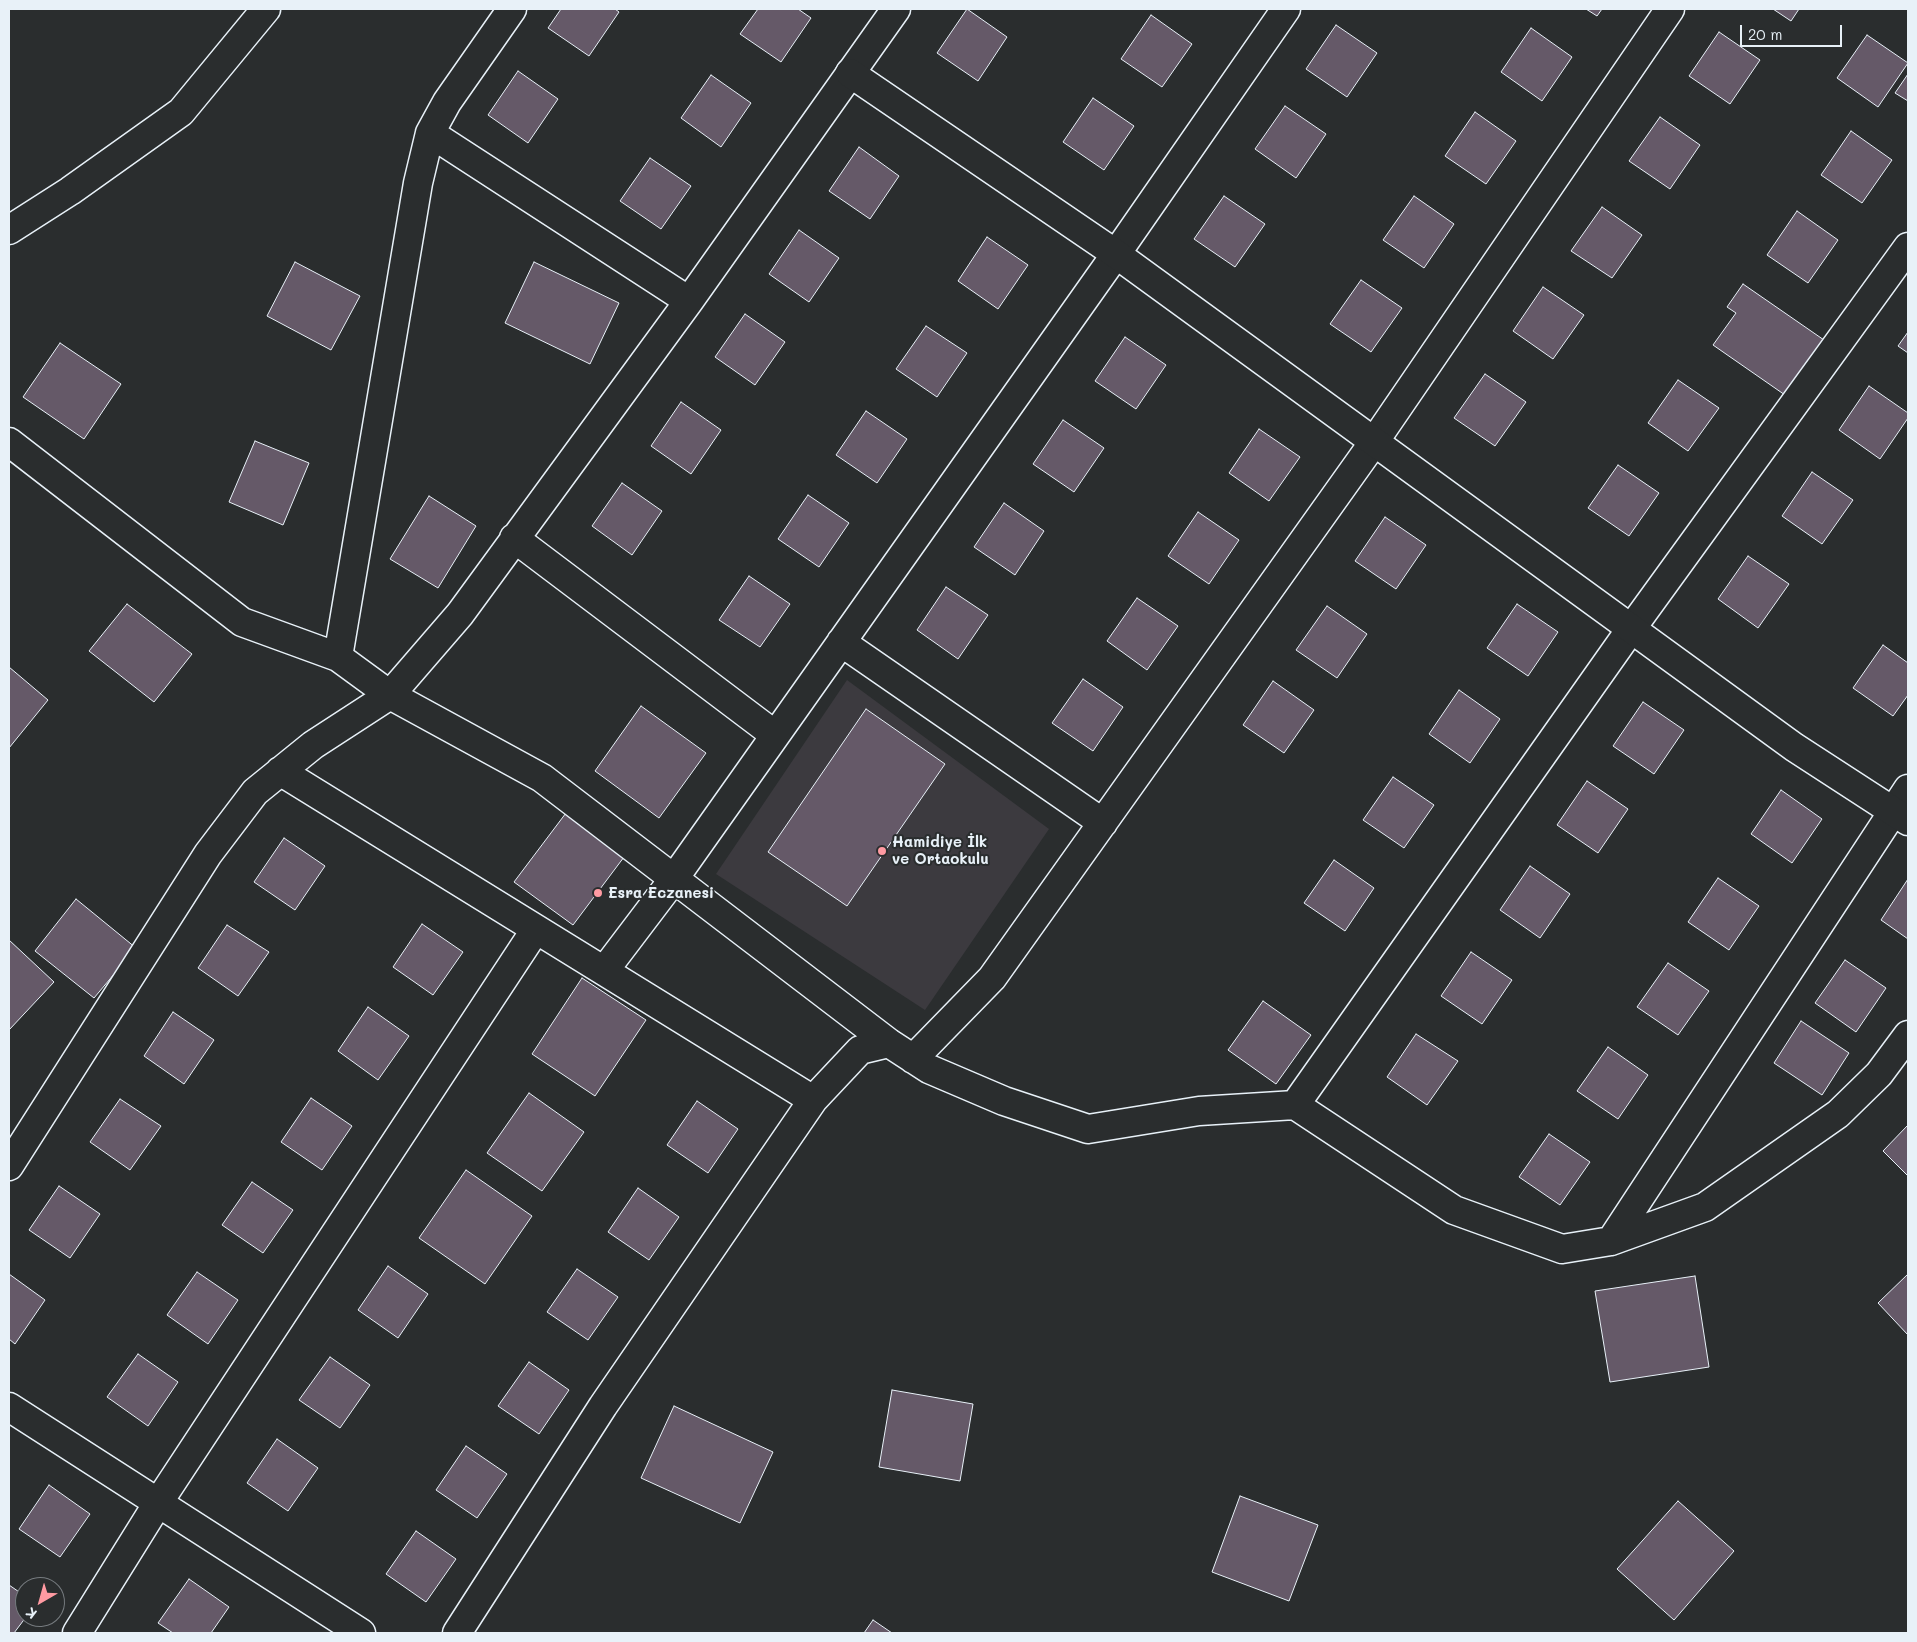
<!DOCTYPE html>
<meta charset="utf-8">
<style>
body{margin:0}
#map{position:relative;width:1917px;height:1642px;overflow:hidden;background:#2a2d2e;font-family:Mali,sans-serif}
canvas{display:block}
.frame{position:absolute;inset:0;border:10px solid #e8f1f8;pointer-events:none}
.north{position:absolute;left:15px;top:1577px;width:50px;height:50px;box-sizing:border-box;background:#2a2d2e;border:1px solid #767b7f;border-radius:50%;rotate:218deg;font-size:14px;font-weight:700;line-height:20px;text-align:center;color:#e8f1f8}
.north::after{content:'';display:block;margin:auto;width:18px;height:22px;background:#ff9aa2;clip-path:polygon(50% 0,100% 100%,50% 72%,0 100%)}
.scale{position:absolute;left:1740px;top:25px;width:102px;height:22px;box-sizing:border-box;border:2px solid #e8f1f8;border-top:0;padding-left:6px;font-size:15px;line-height:18px;white-space:nowrap;color:#e8f1f8;-webkit-text-stroke:4px #2a2d2e;paint-order:stroke}
</style>
<div id="map">
<canvas width="1917" height="1642"></canvas>
<div class="frame"></div>
<div class="north">K</div>
<div class="scale">20 m</div>
</div>
<script>
const c = document.querySelector('canvas').getContext('2d');
c.lineJoin = 'round';
function fillPath(path, color) { c.fillStyle = color; c.fill(path, 'evenodd'); }
const shape = rows => new Path2D(rows.map(r => 'M' + r).join(''));
function stroke(path, color, width, dash) { c.strokeStyle = color; c.lineWidth = width; c.lineCap = dash ? 'butt' : 'round'; c.setLineDash(dash || []); c.stroke(path); }
function drawText(font, color, halo, rows, align = 'center') {
  c.font = font + ' Mali,sans-serif'; c.lineWidth = 4; c.setLineDash([]); c.textBaseline = 'middle'; c.strokeStyle = halo; c.fillStyle = color; for (const [text, x, y, turn = 0] of rows) {
    c.save(); c.translate(x, y); c.rotate((+turn || 0) * Math.PI / 180); c.textAlign = isNaN(turn) ? turn : align; if (halo) c.strokeText(text, 0, 0); c.fillText(text, 0, 0); c.restore();
  }
}
const built = shape([
 [847,680,1049,829,925,1010,716,874]
]);
const building = shape([
 [561,9,615,9,619,12,589,56,548,28,561,9],
 [758,9,798,9,811,18,781,62,740,34,758,9],
 [967,9,1007,37,978,81,937,53,967,9],
 [1586,9,1602,9,1597,16,1586,9],
 [1773,9,1799,9,1791,21,1773,9],
 [1151,15,1192,44,1162,87,1121,59,1151,15],
 [1336,25,1377,53,1347,97,1306,69,1336,25],
 [1531,28,1572,57,1542,101,1501,72,1531,28],
 [1719,32,1760,60,1730,104,1689,76,1719,32],
 [1867,35,1908,63,1878,107,1837,78,1867,35],
 [518,71,558,99,528,143,488,115,518,71],
 [1908,74,1908,101,1895,93,1908,74],
 [711,75,751,103,721,147,681,118,711,75],
 [1093,98,1134,126,1104,170,1063,142,1093,98],
 [1285,106,1326,134,1296,178,1255,149,1285,106],
 [1475,112,1516,141,1486,184,1445,156,1475,112],
 [1660,117,1700,145,1670,189,1629,161,1660,117],
 [1851,131,1892,160,1862,203,1821,175,1851,131],
 [859,147,899,176,870,219,829,191,859,147],
 [650,158,691,186,661,229,620,201,650,158],
 [1224,196,1265,224,1235,267,1194,239,1224,196],
 [1414,196,1454,224,1424,268,1383,240,1414,196],
 [1602,207,1642,235,1612,278,1571,251,1602,207],
 [1797,211,1838,240,1808,283,1767,255,1797,211],
 [799,230,839,258,809,302,769,274,799,230],
 [987,237,1028,265,998,309,958,281,987,237],
 [295,262,360,296,331,350,267,316,295,262],
 [534,262,619,303,590,364,505,323,534,262],
 [1361,280,1402,308,1371,352,1330,324,1361,280],
 [1743,284,1824,340,1785,395,1713,345,1736,313,1727,307,1743,284],
 [1543,287,1584,315,1553,359,1513,331,1543,287],
 [745,314,785,342,755,385,715,357,745,314],
 [926,326,967,353,937,397,896,369,926,326],
 [1908,332,1908,353,1898,346,1908,332],
 [1125,337,1166,365,1136,409,1095,381,1125,337],
 [60,343,121,384,84,439,23,397,60,343],
 [1485,374,1526,402,1495,446,1454,418,1485,374],
 [1678,380,1719,408,1688,451,1648,423,1678,380],
 [1869,386,1908,413,1908,418,1880,459,1839,430,1869,386],
 [681,402,721,430,691,474,651,446,681,402],
 [866,411,907,439,877,483,836,455,866,411],
 [1063,420,1104,448,1074,492,1033,464,1063,420],
 [1259,429,1300,457,1269,501,1229,473,1259,429],
 [255,441,309,463,283,525,229,502,255,441],
 [1618,465,1659,493,1629,536,1588,508,1618,465],
 [1812,472,1853,500,1822,544,1782,516,1812,472],
 [622,483,662,511,632,555,592,526,622,483],
 [808,495,849,523,819,567,778,539,808,495],
 [429,496,476,526,438,588,390,559,429,496],
 [1004,503,1044,531,1015,575,974,547,1004,503],
 [1198,512,1239,540,1209,584,1168,556,1198,512],
 [1385,517,1426,545,1396,589,1355,561,1385,517],
 [1748,556,1789,584,1758,628,1718,599,1748,556],
 [749,576,790,604,760,647,719,620,749,576],
 [946,587,988,615,958,659,917,630,946,587],
 [1137,598,1178,626,1147,670,1107,641,1137,598],
 [127,604,192,654,154,702,89,651,127,604],
 [1517,604,1558,632,1528,676,1487,648,1517,604],
 [1327,606,1367,634,1337,678,1296,650,1327,606],
 [1883,645,1908,663,1908,695,1893,716,1853,688,1883,645],
 [9,667,48,700,9,748,9,667],
 [1083,679,1123,707,1093,751,1052,723,1083,679],
 [1273,681,1314,710,1284,753,1243,725,1273,681],
 [1459,690,1500,719,1470,763,1429,734,1459,690],
 [1643,702,1684,730,1654,774,1613,746,1643,702],
 [641,706,706,753,659,818,595,771,641,706],
 [866,709,945,764,847,906,768,852,866,709],
 [1393,777,1434,805,1404,848,1363,820,1393,777],
 [1587,781,1628,809,1598,853,1557,825,1587,781],
 [1781,790,1822,819,1792,863,1751,834,1781,790],
 [566,813,624,857,573,925,514,882,566,813],
 [284,838,325,866,295,910,254,882,284,838],
 [1334,860,1374,888,1345,931,1304,903,1334,860],
 [1530,866,1570,894,1540,938,1500,910,1530,866],
 [1718,878,1759,906,1729,950,1688,922,1718,878],
 [1908,879,1908,939,1881,920,1908,879],
 [76,899,136,948,94,998,35,951,76,899],
 [422,924,463,952,433,995,393,967,422,924],
 [227,925,269,952,238,996,198,968,227,925],
 [9,940,54,982,9,1030,9,940],
 [1471,952,1512,980,1482,1024,1441,996,1471,952],
 [1845,960,1886,988,1856,1032,1815,1003,1845,960],
 [1668,963,1709,991,1678,1035,1637,1007,1668,963],
 [582,978,646,1020,595,1096,532,1054,582,978],
 [1263,1001,1311,1035,1276,1084,1228,1050,1263,1001],
 [368,1007,409,1036,378,1080,338,1051,368,1007],
 [173,1012,214,1040,184,1084,144,1056,173,1012],
 [1801,1021,1849,1053,1822,1095,1774,1063,1801,1021],
 [1416,1034,1458,1061,1427,1105,1387,1077,1416,1034],
 [1608,1047,1648,1075,1618,1119,1577,1091,1608,1047],
 [529,1093,584,1132,542,1191,487,1153,529,1093],
 [311,1098,352,1126,322,1170,281,1142,311,1098],
 [120,1099,161,1126,130,1170,90,1142,120,1099],
 [697,1101,738,1129,708,1173,667,1145,697,1101],
 [1908,1125,1908,1176,1883,1151,1908,1125],
 [1549,1134,1590,1162,1560,1205,1519,1177,1549,1134],
 [466,1170,532,1216,485,1284,419,1238,466,1170],
 [252,1182,293,1210,263,1253,222,1225,252,1182],
 [59,1186,100,1214,70,1258,29,1230,59,1186],
 [638,1188,679,1217,649,1260,608,1232,638,1188],
 [388,1266,428,1294,398,1338,358,1310,388,1266],
 [577,1269,618,1297,588,1340,547,1312,577,1269],
 [197,1272,238,1300,208,1344,167,1315,197,1272],
 [9,1274,45,1300,15,1344,9,1339,9,1274],
 [1908,1274,1908,1335,1878,1303,1908,1274],
 [1695,1276,1709,1367,1610,1382,1595,1291,1695,1276],
 [138,1354,178,1382,148,1426,107,1397,138,1354],
 [330,1357,370,1385,340,1428,299,1400,330,1357],
 [529,1362,569,1390,539,1434,498,1406,529,1362],
 [892,1390,973,1404,960,1481,879,1467,892,1390],
 [674,1406,773,1452,740,1523,641,1478,674,1406],
 [277,1439,318,1468,288,1511,247,1483,277,1439],
 [466,1446,507,1474,477,1518,436,1490,466,1446],
 [49,1485,90,1514,60,1557,19,1529,49,1485],
 [1240,1496,1318,1525,1289,1601,1212,1572,1240,1496],
 [1678,1501,1734,1551,1674,1620,1617,1569,1678,1501],
 [416,1531,456,1559,426,1602,386,1574,416,1531],
 [189,1579,229,1607,211,1633,173,1633,158,1623,189,1579],
 [9,1585,25,1596,26,1617,14,1633,9,1633,9,1585],
 [873,1620,892,1633,864,1633,873,1620]
]);
const street = shape([
 [430,133,689,301],
 [9,230,70,191,181,112,266,9],
 [9,442,242,622,338,657,390,695,542,778,889,1043,929,1069,1004,1101,1088,1129,1199,1111,1295,1105,1454,1210,1562,1249,1611,1241,1705,1207,1838,1114,1879,1074,1908,1035],
 [514,538,775,735],
 [841,642,1103,823],
 [338,657,418,183,430,133,447,102,512,9],
 [280,771,813,1100],
 [604,971,673,880,1116,254,1286,9],
 [913,1059,992,978,1374,442,1670,9],
 [1295,1105,1631,629,1908,247],
 [9,1166,208,854,255,792,313,745,390,695,460,614,689,301,896,9],
 [1611,1241,1908,789],
 [9,1407,361,1633],
 [77,1633,158,1503,536,929],
 [457,1633,603,1406,813,1100,860,1050,889,1043]
]);
const secondary = shape([
 [850,73,1116,254,1794,747,1908,821]
]);
const markers = [
 [882,851,5,"#ff9aa2"],
 [598,893,5,"#ff9aa2"]
];
const poiNames = [
 ["Hamidiye İlk",892,842],
 ["ve Ortaokulu",892,859],
 ["Esra Eczanesi",608,893]
];
fillPath(built, '#3c3a3f');
fillPath(building, '#655968');
stroke(building, '#e8f1f8', 1);
stroke(street, '#e8f1f8', 31);
stroke(secondary, '#e8f1f8', 31);
stroke(street, '#2a2d2e', 28);
stroke(secondary, '#2a2d2e', 28);
for (const [x, y, r, color] of markers) { const dot = new Path2D(); dot.arc(x, y, r, 0, 2 * Math.PI); c.fillStyle = color; c.fill(dot); stroke(dot, '#2a2d2e', 2); }
drawText('bold 15px', '#e8f1f8', '#2a2d2e', poiNames, 'left');
</script>
